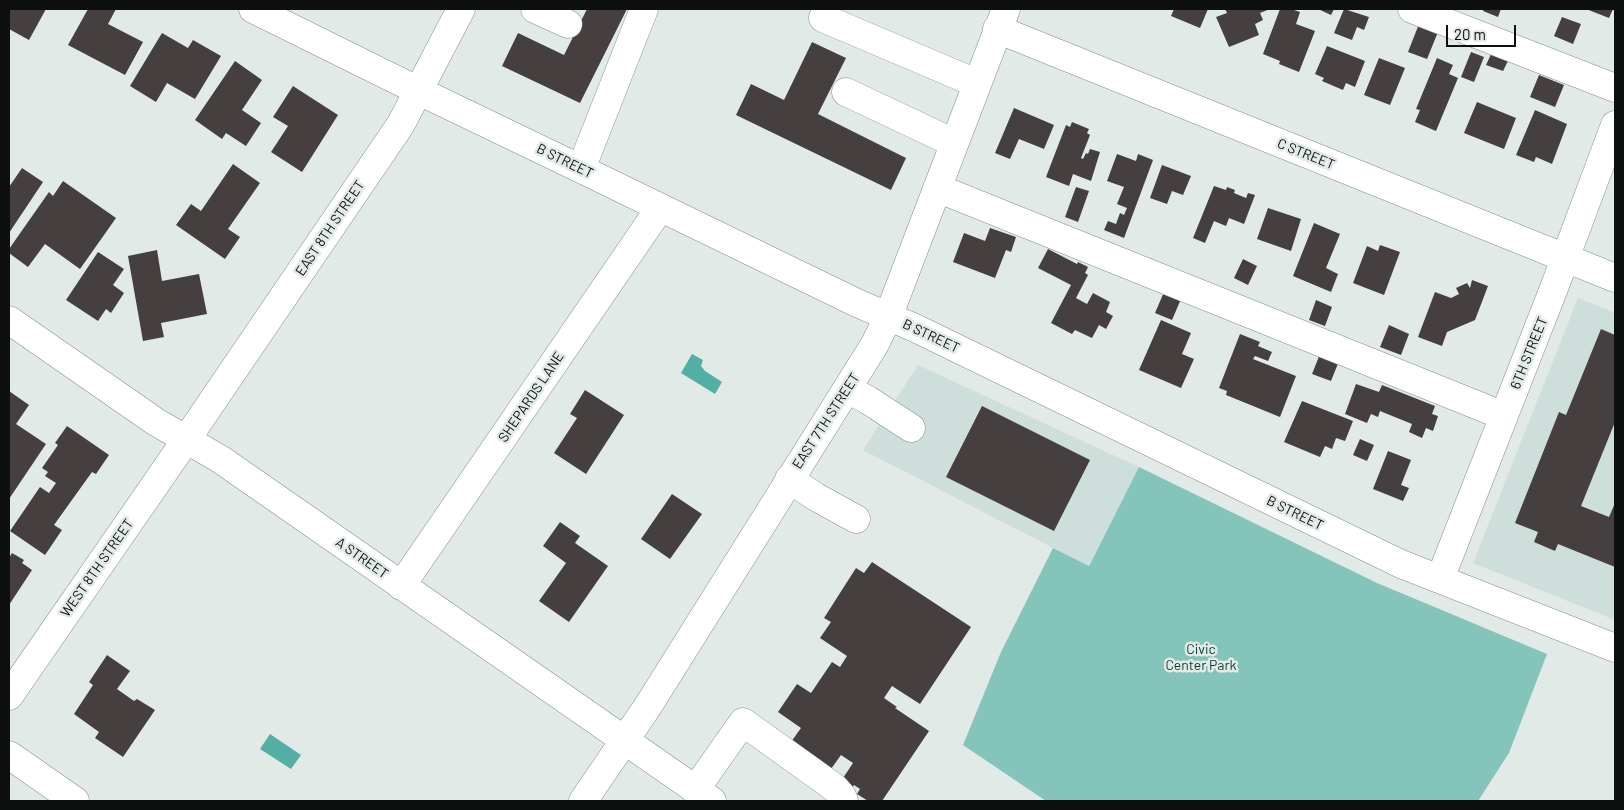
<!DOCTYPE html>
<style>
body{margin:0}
#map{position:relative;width:1624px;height:810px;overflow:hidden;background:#e2eae8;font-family:Barlow,sans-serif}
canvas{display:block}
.frame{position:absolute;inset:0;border:10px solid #0e1010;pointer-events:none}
.scale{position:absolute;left:1446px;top:25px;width:70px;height:22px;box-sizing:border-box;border:2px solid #0e1010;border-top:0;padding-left:6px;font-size:15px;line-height:18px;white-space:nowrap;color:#0e1010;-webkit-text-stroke:4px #e2eae8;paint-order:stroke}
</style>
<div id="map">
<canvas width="1624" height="810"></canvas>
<div class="frame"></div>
<div class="scale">20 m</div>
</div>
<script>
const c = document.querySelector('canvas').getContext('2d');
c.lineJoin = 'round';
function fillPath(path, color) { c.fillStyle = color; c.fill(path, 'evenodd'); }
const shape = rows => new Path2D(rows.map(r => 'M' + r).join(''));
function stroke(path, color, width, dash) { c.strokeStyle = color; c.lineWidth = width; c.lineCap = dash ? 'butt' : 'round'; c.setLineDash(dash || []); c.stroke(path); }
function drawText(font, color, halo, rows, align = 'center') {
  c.font = font + ' Barlow,sans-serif'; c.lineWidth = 5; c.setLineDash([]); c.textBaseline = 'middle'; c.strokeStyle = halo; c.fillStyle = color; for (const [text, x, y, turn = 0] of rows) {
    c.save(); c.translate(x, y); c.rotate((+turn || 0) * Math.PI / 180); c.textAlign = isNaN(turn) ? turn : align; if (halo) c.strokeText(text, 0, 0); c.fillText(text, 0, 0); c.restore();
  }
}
const built = shape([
 [1578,298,1615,313,1615,620,1473,563],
 [918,365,1139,467,1088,566,863,450]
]);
const green = shape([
 [1139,467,1377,583,1547,654,1509,753,1478,801,1046,801,963,745,1001,652,1053,548,1089,566]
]);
const water = shape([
 [692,354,703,360,701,366,705,371,722,382,715,394,681,373],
 [270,734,301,755,291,769,260,749]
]);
const building = shape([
 [9,9,46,9,29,40,9,29],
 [88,9,116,9,108,24,143,42,125,75,68,45],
 [587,9,627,9,580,103,502,66,518,33,564,55],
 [1174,9,1208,9,1200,28,1171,16],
 [1225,9,1270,9,1260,13,1263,20,1255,24,1259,35,1229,47,1216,17,1227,13],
 [1280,9,1291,9,1300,12,1296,24,1315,31,1299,72,1279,64,1280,61,1263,54],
 [1318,9,1334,9,1331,15],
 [1344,9,1369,17,1364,30,1357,27,1352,40,1334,33],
 [1484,9,1501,9,1498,17,1483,11],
 [1586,9,1613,9,1609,18],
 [1562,17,1581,24,1573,44,1554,36],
 [1419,24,1438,32,1427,59,1408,52],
 [162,33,188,48,193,40,221,56,195,99,167,83,156,102,130,86],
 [812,42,846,58,818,114,906,158,891,190,736,115,751,84,784,100],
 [1327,46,1365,61,1355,87,1346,83,1343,90,1322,81,1324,78,1315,74],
 [1471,52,1484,57,1474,82,1461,77],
 [1492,52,1509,59,1503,71,1486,65],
 [1379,58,1405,68,1390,105,1364,95],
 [1437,58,1453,65,1449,74,1458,78,1436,131,1415,122,1420,110,1416,109],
 [235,61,262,80,242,110,261,123,246,146,226,133,222,139,195,120],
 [1539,75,1564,85,1555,107,1530,97],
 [293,86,338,115,302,172,271,152,288,126,273,117],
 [1477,102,1516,118,1504,149,1464,133],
 [1014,108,1054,125,1044,149,1019,139,1010,159,995,153],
 [1535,110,1567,124,1552,164,1536,157,1534,162,1516,155],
 [1072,122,1089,129,1087,133,1090,135,1081,158,1083,159,1086,153,1088,154,1090,149,1100,152,1091,181,1073,174,1069,186,1046,177,1066,125,1070,127],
 [1117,154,1136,161,1138,154,1153,160,1124,238,1104,230,1108,221,1116,224,1120,213,1124,215,1127,208,1117,204,1124,187,1107,181],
 [233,164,260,183,228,229,240,237,225,259,176,225,191,204,201,211],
 [1162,165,1191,176,1183,195,1172,191,1167,204,1150,198],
 [22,168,43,182,9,233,9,187],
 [63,181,116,218,80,269,45,244,28,267,9,253,9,249,49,192,53,196],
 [1214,186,1226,190,1227,187,1235,190,1234,193,1246,198,1248,193,1255,195,1244,224,1229,218,1226,226,1214,221,1205,243,1193,238],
 [1076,187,1089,191,1078,222,1065,217],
 [1268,208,1301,219,1291,251,1257,239],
 [1314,223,1340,234,1326,268,1338,274,1331,292,1293,276],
 [990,228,1016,237,1011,252,1006,250,995,278,953,262,964,233,985,241],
 [1380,245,1400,252,1384,295,1353,283,1367,246,1378,251],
 [1048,249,1077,264,1078,262,1088,267,1085,273,1088,275,1076,298,1087,304,1093,293,1110,302,1106,312,1113,316,1106,329,1099,325,1092,338,1075,330,1072,334,1051,323,1071,285,1038,268],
 [157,250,162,281,199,274,207,314,161,323,164,337,143,341,128,256],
 [98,252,124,269,113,285,124,293,111,313,106,309,98,321,66,300],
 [1243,259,1257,266,1248,285,1234,278],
 [1472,280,1488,286,1475,320,1447,332,1442,346,1418,337,1435,292,1451,298,1459,294,1456,288,1467,283,1470,288],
 [1164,292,1181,299,1172,320,1155,313],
 [1316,300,1332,307,1325,326,1309,320],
 [1161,320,1191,333,1182,354,1194,359,1181,388,1139,370],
 [1389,325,1409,334,1401,355,1380,347],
 [1601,329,1615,335,1615,422,1581,506,1609,517,1615,503,1615,567,1558,544,1555,551,1534,542,1538,532,1515,523,1559,412,1566,415],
 [1240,334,1260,342,1258,346,1272,352,1268,361,1255,356,1253,359,1296,376,1280,417,1226,395,1227,391,1219,388],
 [1320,354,1339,361,1331,381,1312,374],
 [1356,384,1379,392,1382,385,1435,406,1432,414,1438,416,1433,431,1426,428,1422,438,1409,432,1412,424,1380,411,1378,417,1371,414,1367,423,1345,414],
 [585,390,624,415,586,474,554,453,577,418,570,414],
 [9,391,29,405,16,424,46,444,9,499],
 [1302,401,1353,421,1345,441,1336,438,1332,449,1325,446,1320,457,1284,442],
 [982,406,1090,460,1054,531,946,477],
 [67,426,109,455,96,474,92,472,54,525,62,530,45,555,10,531,40,487,49,493,56,483,45,476,48,472,42,468,58,445,55,443],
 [1360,439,1374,445,1367,461,1353,455],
 [1388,451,1411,460,1401,485,1409,488,1403,501,1373,489],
 [672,494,702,514,670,559,641,539],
 [560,522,580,536,575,543,608,566,569,622,539,601,566,563,543,546],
 [12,553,24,560,22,563,32,570,9,605,9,558],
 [872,562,971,627,920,704,892,686,884,698,897,707,895,708,929,731,882,801,868,801,857,794,860,789,854,785,852,788,841,781,853,763,841,755,831,769,791,742,801,728,778,712,797,684,811,693,832,662,840,667,847,656,820,638,831,622,824,618,856,568,864,573],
 [107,655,130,671,117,689,134,701,137,699,155,710,123,757,95,738,99,732,74,714,93,685,89,682]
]);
const minor = shape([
 [253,9,419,91,581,169,857,303,915,328,1401,564,1615,648],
 [535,9,568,24],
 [1412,9,1615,88],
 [823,18,976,83],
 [997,29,1615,278],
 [846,92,954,143],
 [581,169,644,9],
 [937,188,1504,416],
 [9,320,156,422,220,459,712,801],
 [847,389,868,400,911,428],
 [789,479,816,497,856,519],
 [1440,579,1554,288,1615,125],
 [401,586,660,208],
 [9,696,186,440,401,124,461,9],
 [9,755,75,801],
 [695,790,743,722,835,788,842,796,844,801],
 [583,801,648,706,875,344,888,317,1006,9]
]);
const streetNames = [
 ["C STREET",1306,154,22],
 ["B STREET",565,161,26],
 ["EAST 8TH STREET",330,228,-56],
 ["B STREET",931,336,25],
 ["6TH STREET",1529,353,-68],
 ["SHEPARDS LANE",531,397,-56],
 ["EAST 7TH STREET",826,421,-57],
 ["B STREET",1295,513,26],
 ["A STREET",362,558,35],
 ["WEST 8TH STREET",97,568,-55]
];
const parkNames = [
 ["Civic",1201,649],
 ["Center Park",1201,665]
];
fillPath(built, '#cededb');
fillPath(green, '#84c4bb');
fillPath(water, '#53afa4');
fillPath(building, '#453f3f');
stroke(minor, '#868d8c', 29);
stroke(minor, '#fff', 28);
drawText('14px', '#0e1010', '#e2eae8', streetNames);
drawText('14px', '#0f3b36', '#e2eae8', parkNames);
</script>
